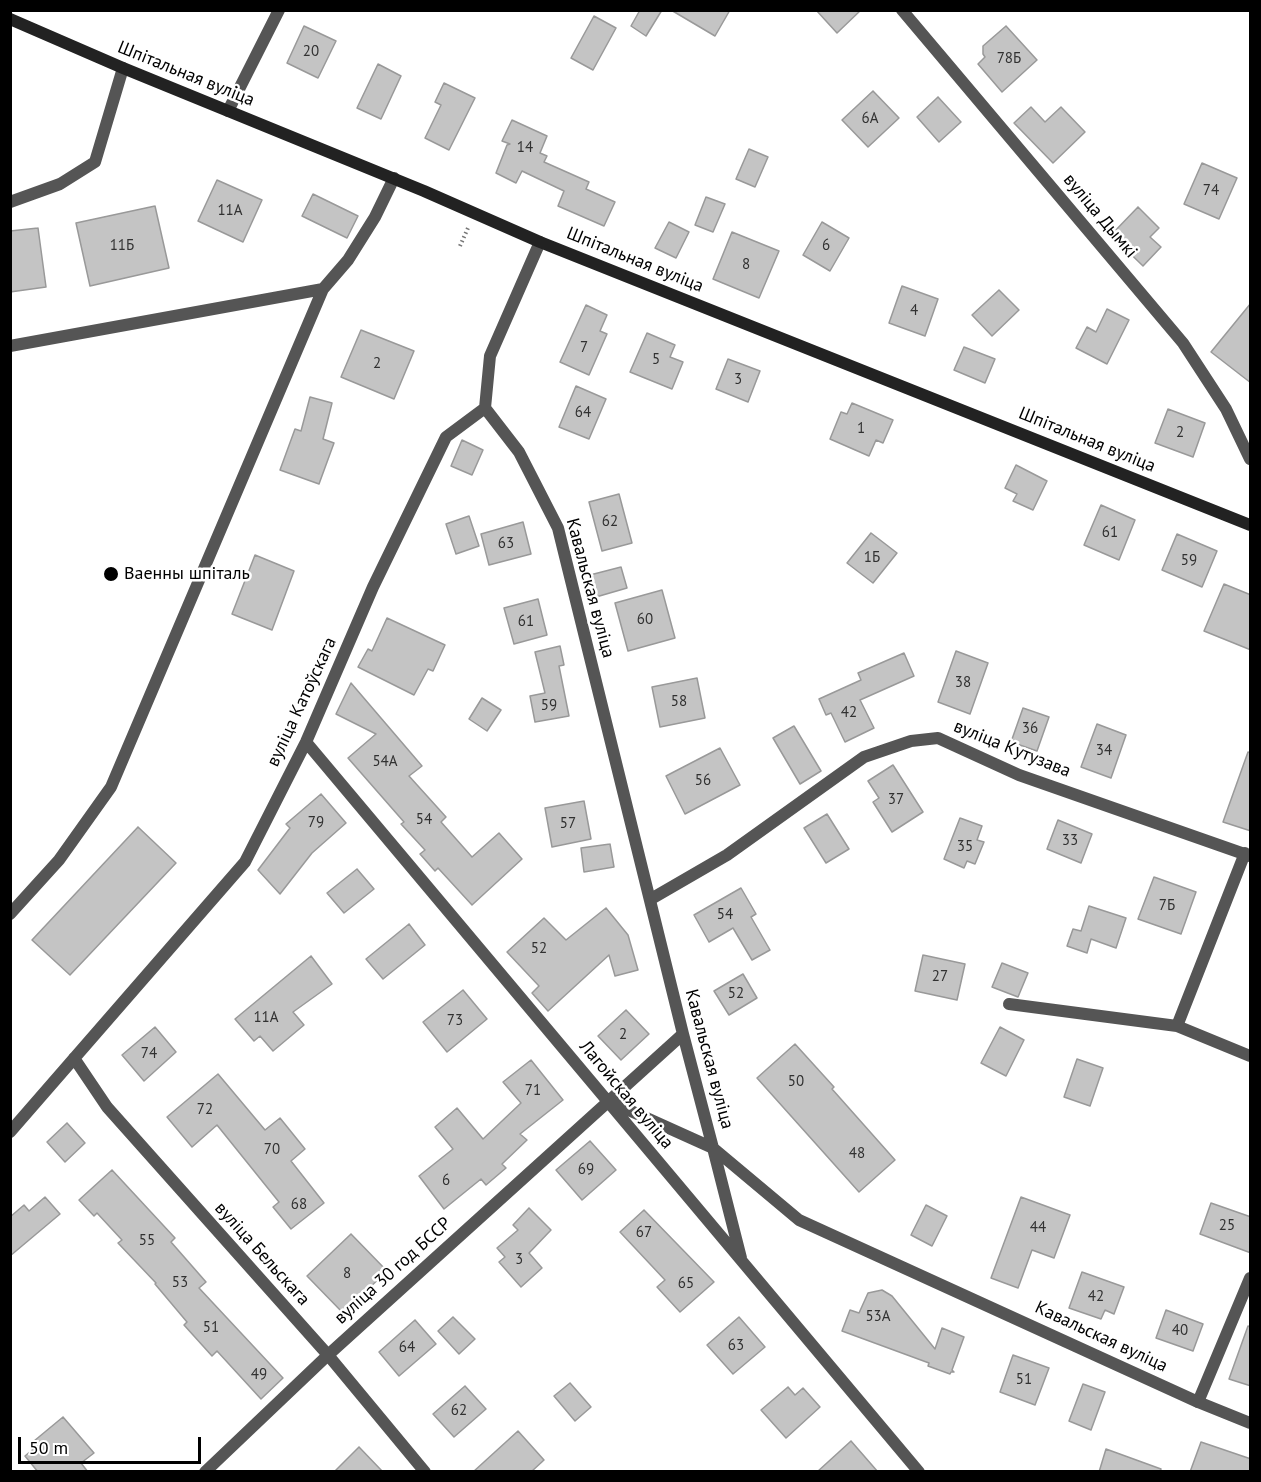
<!DOCTYPE html>
<meta charset="utf-8">
<style>
body{margin:0}
#map{position:relative;width:1261px;height:1482px;overflow:hidden;background:#fff;font-family:"PT Sans",sans-serif}
canvas{display:block}
.frame{position:absolute;inset:0;border:12px solid #000;pointer-events:none}
.scale{position:absolute;left:18px;top:1437px;width:183px;height:27px;box-sizing:border-box;border:3px solid #000;border-top:0;padding-left:8px;font-size:18px;line-height:21px;white-space:nowrap;color:#000;-webkit-text-stroke:4px #fff;paint-order:stroke}
</style>
<div id="map">
<canvas width="1261" height="1482"></canvas>
<div class="frame"></div>
<div class="scale">50 m</div>
</div>
<script>
const c = document.querySelector('canvas').getContext('2d');
c.lineJoin = 'round';
function fillPath(path, color) { c.fillStyle = color; c.fill(path, 'evenodd'); }
const shape = rows => new Path2D(rows.map(r => 'M' + r).join(''));
function stroke(path, color, width, dash) { c.strokeStyle = color; c.lineWidth = width; c.lineCap = dash ? 'butt' : 'round'; c.setLineDash(dash || []); c.stroke(path); }
function drawText(font, color, halo, rows, align = 'center') {
  c.font = font + ' "PT Sans",sans-serif'; c.lineWidth = 5; c.setLineDash([]); c.textBaseline = 'middle'; c.strokeStyle = halo; c.fillStyle = color; for (const [text, x, y, turn = 0] of rows) {
    c.save(); c.translate(x, y); c.rotate((+turn || 0) * Math.PI / 180); c.textAlign = isNaN(turn) ? turn : align; if (halo) c.strokeText(text, 0, 0); c.fillText(text, 0, 0); c.restore();
  }
}
const building = shape([
 [640,10,662,10,646,36,631,26,640,10],
 [671,10,730,10,715,36,671,10],
 [816,10,861,10,837,33,816,10],
 [594,16,616,28,593,70,571,58,594,16],
 [304,26,336,41,318,78,287,63,304,26],
 [1006,26,1037,60,1002,92,978,64,985,57,983,54,983,46,1006,26],
 [378,64,401,76,381,119,357,108,378,64],
 [444,83,475,98,449,150,425,138,441,105,435,102,444,83],
 [873,91,899,118,868,147,842,120,873,91],
 [938,97,961,122,939,142,917,117,938,97],
 [1031,107,1045,122,1061,107,1085,132,1053,163,1014,123,1031,107],
 [512,120,547,136,540,153,547,156,544,162,589,182,586,189,615,202,604,226,558,206,564,191,522,171,516,183,496,173,507,145,510,144,502,141,512,120],
 [749,149,768,157,755,187,736,179,749,149],
 [1202,163,1237,178,1219,219,1184,204,1202,163],
 [217,180,262,200,243,242,198,221,217,180],
 [313,194,358,216,347,238,302,216,313,194],
 [706,197,725,204,713,232,695,225,706,197],
 [155,206,169,268,90,286,76,223,155,206],
 [1138,207,1159,228,1150,237,1161,247,1143,266,1111,235,1138,207],
 [669,222,689,232,676,258,655,248,669,222],
 [822,222,849,238,830,271,803,255,822,222],
 [38,228,46,287,10,292,10,231,38,228],
 [732,232,779,251,759,298,713,279,732,232],
 [902,286,938,299,925,336,889,323,902,286],
 [999,290,1019,310,992,336,972,315,999,290],
 [1251,303,1251,383,1211,352,1251,303],
 [586,305,607,315,600,331,607,334,589,375,560,362,586,305],
 [1107,309,1129,320,1107,364,1076,348,1087,327,1096,332,1107,309],
 [361,330,414,351,394,399,341,377,361,330],
 [647,333,675,345,670,357,683,362,672,389,630,372,647,333],
 [964,347,995,359,985,383,954,370,964,347],
 [728,359,760,371,748,402,716,389,728,359],
 [576,386,606,399,589,439,559,427,576,386],
 [310,397,332,403,323,439,334,443,319,484,280,470,295,429,301,431,310,397],
 [852,403,893,420,883,443,876,440,869,456,830,439,841,412,847,414,852,403],
 [1168,409,1205,423,1193,457,1155,443,1168,409],
 [462,440,483,450,472,475,451,466,462,440],
 [1016,465,1047,481,1033,510,1013,501,1017,494,1005,488,1016,465],
 [619,494,632,543,602,551,589,502,619,494],
 [1101,505,1135,520,1119,560,1084,545,1101,505],
 [469,516,479,546,456,554,446,524,469,516],
 [523,522,531,554,489,565,481,534,523,522],
 [871,533,897,553,873,583,847,563,871,533],
 [1177,534,1217,551,1202,587,1162,570,1177,534],
 [255,555,294,571,272,630,232,614,255,555],
 [621,567,627,588,596,597,590,575,621,567],
 [1224,584,1251,595,1251,650,1204,631,1224,584],
 [662,590,675,638,628,651,615,603,662,590],
 [538,599,547,635,514,644,504,608,538,599],
 [387,618,445,645,433,671,428,669,414,695,358,667,368,649,372,651,387,618],
 [560,646,564,665,559,666,569,716,535,722,530,696,545,693,535,652,560,646],
 [956,651,988,663,970,714,938,702,956,651],
 [904,653,914,676,860,700,874,728,845,742,831,713,826,715,819,699,861,680,858,673,904,653],
 [697,678,705,718,660,727,652,687,697,678],
 [351,683,422,766,409,776,446,817,441,822,472,857,499,833,522,859,472,905,438,868,435,871,420,854,425,850,401,824,404,822,348,758,376,734,336,714,351,683],
 [482,698,501,710,487,731,469,719,482,698],
 [1023,708,1049,717,1037,751,1011,742,1023,708],
 [1097,724,1126,735,1111,778,1081,767,1097,724],
 [794,726,821,771,800,784,773,738,794,726],
 [720,748,740,785,685,814,666,776,720,748],
 [1248,752,1251,753,1251,831,1223,822,1248,752],
 [893,765,923,812,892,832,873,802,879,798,868,781,893,765],
 [321,794,346,823,312,853,280,894,258,870,290,828,286,824,321,794],
 [584,801,591,839,552,847,545,808,584,801],
 [827,814,849,849,826,863,804,828,827,814],
 [960,818,982,826,977,840,984,842,975,864,967,861,964,868,944,859,960,818],
 [1058,820,1092,834,1081,863,1047,849,1058,820],
 [138,827,176,863,70,975,32,940,138,827],
 [610,844,614,867,584,872,581,848,610,844],
 [357,869,374,889,344,913,327,893,357,869],
 [1154,877,1196,892,1181,934,1138,919,1154,877],
 [741,888,756,914,751,917,770,950,752,960,733,928,709,942,694,915,741,888],
 [1089,906,1126,918,1116,948,1091,939,1087,953,1067,946,1073,929,1081,931,1089,906],
 [606,908,628,935,638,970,615,976,609,955,548,1011,532,993,539,986,507,952,544,918,566,940,606,908],
 [409,924,425,945,383,979,366,959,409,924],
 [923,955,965,964,957,1000,915,991,923,955],
 [311,956,332,984,293,1012,304,1025,273,1051,260,1036,254,1041,235,1019,311,956],
 [1002,963,1028,973,1018,997,992,987,1002,963],
 [743,974,757,998,729,1015,714,991,743,974],
 [463,990,487,1019,447,1052,423,1022,463,990],
 [626,1010,649,1034,621,1060,598,1036,626,1010],
 [155,1027,176,1052,144,1081,122,1055,155,1027],
 [1000,1027,1024,1040,1006,1076,981,1063,1000,1027],
 [795,1044,834,1087,832,1089,895,1160,859,1192,757,1078,795,1044],
 [1077,1059,1103,1068,1090,1106,1064,1097,1077,1059],
 [531,1060,563,1100,520,1134,527,1140,502,1164,506,1168,486,1185,481,1179,444,1209,419,1176,453,1149,435,1127,457,1108,483,1139,521,1103,503,1082,531,1060],
 [218,1074,265,1130,280,1118,305,1149,291,1161,324,1203,291,1229,273,1207,279,1202,217,1125,192,1147,167,1117,218,1074],
 [67,1123,85,1143,65,1162,47,1142,67,1123],
 [590,1141,616,1170,582,1200,556,1170,590,1141],
 [112,1170,175,1238,171,1242,206,1282,199,1288,283,1378,261,1399,217,1351,212,1356,184,1325,187,1322,155,1284,156,1283,118,1243,122,1240,97,1213,94,1216,79,1200,112,1170],
 [45,1197,60,1214,10,1256,10,1217,24,1205,29,1211,45,1197],
 [1021,1197,1070,1215,1054,1258,1032,1250,1018,1288,991,1278,1021,1197],
 [1211,1203,1251,1217,1251,1253,1200,1234,1211,1203],
 [926,1205,947,1216,932,1246,911,1235,926,1205],
 [529,1208,551,1230,529,1253,542,1268,521,1287,499,1262,505,1257,497,1248,518,1230,513,1225,529,1208],
 [644,1210,714,1282,680,1312,657,1287,665,1280,620,1232,644,1210],
 [351,1234,387,1271,343,1313,307,1276,351,1234],
 [1082,1272,1124,1287,1114,1314,1105,1310,1101,1319,1069,1308,1082,1272],
 [882,1290,892,1296,935,1349,942,1328,964,1337,952,1370,954,1372,951,1372,950,1374,928,1366,929,1363,842,1331,850,1310,859,1313,868,1293,882,1290],
 [1166,1310,1203,1324,1193,1351,1156,1338,1166,1310],
 [453,1317,475,1339,459,1354,438,1331,453,1317],
 [739,1317,765,1347,733,1374,707,1345,739,1317],
 [415,1320,436,1344,399,1376,379,1352,415,1320],
 [1248,1326,1251,1327,1251,1386,1229,1379,1248,1326],
 [1013,1355,1049,1368,1035,1405,1000,1392,1013,1355],
 [570,1383,591,1407,575,1421,554,1396,570,1383],
 [1083,1384,1105,1392,1091,1430,1069,1421,1083,1384],
 [465,1386,486,1409,454,1437,433,1414,465,1386],
 [788,1387,795,1395,803,1388,820,1407,786,1438,761,1410,788,1387],
 [63,1417,94,1453,81,1463,88,1472,38,1472,25,1456,38,1445,34,1441,63,1417],
 [518,1431,544,1460,531,1472,473,1472,518,1431],
 [851,1441,878,1472,817,1472,851,1441],
 [1201,1442,1251,1459,1251,1472,1190,1472,1201,1442],
 [359,1447,383,1472,334,1472,359,1447],
 [1106,1449,1161,1469,1160,1472,1099,1472,1106,1449]
]);
const path = shape([
 [460,246,468,228]
]);
const lane = shape([
 [228,111,279,10],
 [10,202,60,184,95,162,123,68],
 [10,346,323,289],
 [10,914,59,860,111,787,323,289,348,260,375,217,394,178],
 [1009,1004,1177,1026,1250,1056],
 [1177,1026,1245,853],
 [1198,1402,1250,1278]
]);
const street = shape([
 [902,10,1183,343,1226,409,1250,459],
 [485,408,519,452,558,528,683,1034,713,1148,799,1220,1198,1402,1250,1423],
 [306,742,919,1472],
 [651,899,727,855,864,757,911,741,938,738,1019,775,1250,856],
 [74,1058,107,1107,328,1355,425,1472],
 [611,1102,713,1148,741,1258],
 [10,1132,245,862,306,742,373,587,446,437,485,408,490,356,540,242],
 [205,1472,328,1355,683,1034]
]);
const secondary = shape([
 [10,19,123,68,424,191,540,242,1250,525]
]);
const markers = [
 [111,574,8,"#000"]
];
const numberNames = [
 ["20",311,52],
 ["78Б",1009,59],
 ["6А",870,119],
 ["14",525,148],
 ["74",1211,191],
 ["11А",230,211],
 ["11Б",122,246],
 ["6",826,246],
 ["8",746,265],
 ["4",914,311],
 ["7",584,348],
 ["5",656,360],
 ["2",377,364],
 ["3",738,380],
 ["64",583,413],
 ["1",861,429],
 ["2",1180,433],
 ["62",610,522],
 ["61",1110,533],
 ["63",506,544],
 ["1Б",872,558],
 ["59",1189,561],
 ["60",645,620],
 ["61",526,622],
 ["38",963,683],
 ["58",679,702],
 ["59",549,706],
 ["42",849,713],
 ["36",1030,729],
 ["34",1104,751],
 ["54А",385,762],
 ["56",703,781],
 ["37",896,800],
 ["54",424,820],
 ["79",316,823],
 ["57",568,824],
 ["33",1070,841],
 ["35",965,847],
 ["7Б",1167,906],
 ["54",725,915],
 ["52",539,949],
 ["27",940,977],
 ["52",736,994],
 ["11А",266,1018],
 ["73",455,1021],
 ["2",623,1035],
 ["74",149,1054],
 ["50",796,1082],
 ["71",533,1091],
 ["72",205,1110],
 ["70",272,1150],
 ["48",857,1154],
 ["69",586,1170],
 ["6",446,1181],
 ["68",299,1205],
 ["25",1227,1226],
 ["44",1038,1228],
 ["67",644,1233],
 ["55",147,1241],
 ["3",519,1260],
 ["8",347,1274],
 ["53",180,1283],
 ["65",686,1284],
 ["42",1096,1297],
 ["53А",878,1317],
 ["51",211,1328],
 ["40",1180,1331],
 ["63",736,1346],
 ["64",407,1348],
 ["49",259,1375],
 ["51",1024,1380],
 ["62",459,1411]
];
const streetNames = [
 ["Шпітальная вуліца",186,74,22],
 ["вуліца Дымкі",1100,216,50],
 ["Шпітальная вуліца",635,260,22],
 ["Шпітальная вуліца",1087,440,22],
 ["Кавальская вуліца",590,588,75],
 ["вуліца Катоўскага",302,702,-65],
 ["вуліца Кутузава",1012,749,22],
 ["Кавальская вуліца",709,1059,75],
 ["Лагойская вуліца",626,1095,50],
 ["вуліца Бельскага",262,1254,48],
 ["вуліца 30 год БССР",393,1271,-42],
 ["Кавальская вуліца",1101,1337,25]
];
const poiNames = [
 ["Ваенны шпіталь",124,574]
];
fillPath(building, '#c4c4c4');
stroke(building, '#999', 1.5);
stroke(path, '#777', 4, [1.5, 3]);
stroke(lane, '#555', 12);
stroke(street, '#555', 12);
stroke(secondary, '#222', 12);
for (const [x, y, r, color] of markers) { const dot = new Path2D(); dot.arc(x, y, r, 0, 2 * Math.PI); c.fillStyle = color; c.fill(dot); stroke(dot, '#fff', 2); }
drawText('15px', '#313131', null, numberNames);
drawText('18px', '#000', '#fff', streetNames);
drawText('18px', '#000', '#fff', poiNames, 'left');
</script>
